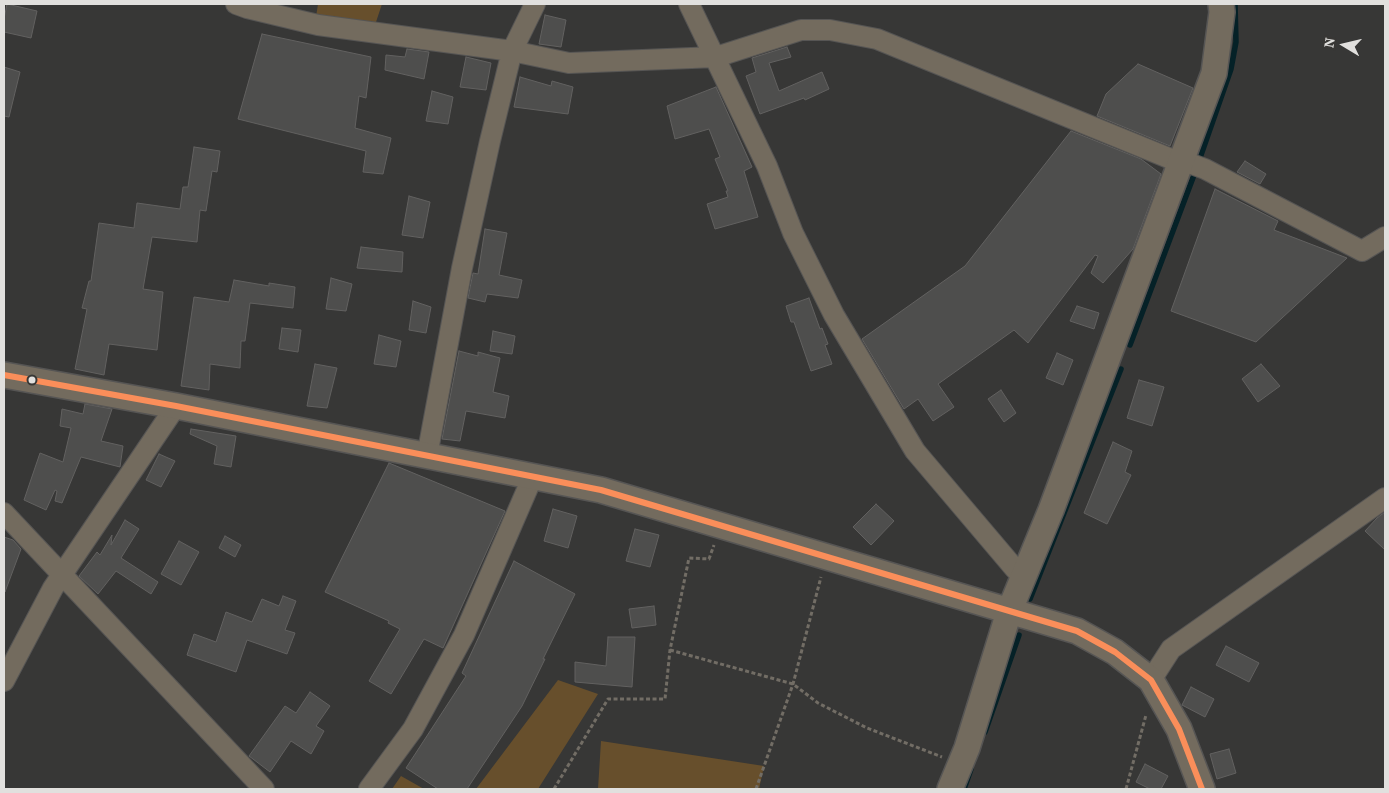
<!DOCTYPE html>
<style>
body{margin:0}
#map{position:relative;width:1389px;height:793px;overflow:hidden;background:#373736;font-family:"Source Serif 4",serif}
canvas{display:block}
.frame{position:absolute;inset:0;border:5px solid #e1e0de;pointer-events:none}
.north{position:absolute;left:1319px;top:20px;width:50px;height:50px;-webkit-text-stroke:4px #383735;paint-order:stroke;rotate:279deg;font-size:14px;font-weight:700;line-height:20px;text-align:center;color:#e1e0de}
.north::after{content:'';display:block;margin:auto;width:18px;height:22px;background:#e1e0de;clip-path:polygon(50% 0,100% 100%,50% 72%,0 100%)}
</style>
<div id="map">
<canvas width="1389" height="793"></canvas>
<div class="frame"></div>
<div class="north">N</div>
</div>
<script>
const c = document.querySelector('canvas').getContext('2d');
c.lineJoin = 'round';
function fillPath(path, color) { c.fillStyle = color; c.fill(path, 'evenodd'); }
const shape = rows => new Path2D(rows.map(r => 'M' + r).join(''));
function stroke(path, color, width, dash) { c.strokeStyle = color; c.lineWidth = width; c.lineCap = dash ? 'butt' : 'round'; c.setLineDash(dash || []); c.stroke(path); }
const green = shape([
 [318,4,382,4,375,25,316,17],
 [558,680,598,694,538,789,476,789],
 [601,741,764,766,759,789,598,789],
 [401,776,424,789,425,789,392,789]
]);
const stream = shape([
 [1130,345,1194,175,1231,69,1236,42,1235,4],
 [1030,599,1121,369],
 [985,732,1019,635],
 [964,789,971,769]
]);
const building = shape([
 [7,4,37,11,31,38,4,32,4,19,7,4],
 [545,15,566,20,561,47,539,44,545,15],
 [262,34,371,57,366,98,359,96,355,128,391,138,383,174,363,172,366,151,238,119,262,34],
 [787,47,791,57,769,63,779,91,822,72,829,89,805,100,804,98,760,114,746,76,756,72,752,58,787,47],
 [407,49,429,52,424,79,385,70,386,55,405,57,407,49],
 [466,57,491,63,486,90,460,87,466,57],
 [1138,64,1193,88,1170,146,1097,116,1106,94,1138,64],
 [4,67,20,72,9,117,4,116,4,67],
 [520,77,551,86,552,81,573,87,568,114,514,107,520,77],
 [716,87,752,167,744,171,758,217,715,229,707,204,728,197,726,191,728,191,715,159,720,157,709,129,675,139,667,106,716,87],
 [432,91,453,97,448,124,426,121,432,91],
 [1071,131,1141,159,1161,174,1133,249,1103,283,1091,273,1098,256,1095,255,1028,343,1014,330,938,384,954,407,933,421,918,399,904,409,862,339,965,266,1071,131],
 [194,147,220,151,217,172,212,171,206,211,200,210,197,242,152,237,143,289,163,292,157,350,109,344,104,375,75,369,87,309,82,308,89,281,91,281,99,223,134,228,137,203,180,209,183,187,188,187,194,147],
 [1245,161,1266,174,1260,184,1237,172,1245,161],
 [1215,189,1278,221,1274,230,1347,258,1256,342,1171,311,1215,189],
 [409,196,430,202,423,238,402,235,409,196],
 [485,229,507,233,499,275,522,280,518,298,487,294,485,302,468,298,473,273,478,274,485,229],
 [361,247,403,252,402,272,357,268,361,247],
 [331,278,352,284,346,311,326,309,331,278],
 [234,280,269,286,269,283,295,287,293,308,250,303,245,341,241,341,240,368,210,364,209,390,181,386,194,297,229,302,234,280],
 [809,298,820,329,822,328,828,344,825,345,832,364,811,371,794,322,791,322,786,306,809,298],
 [413,301,431,307,426,333,409,330,413,301],
 [1077,306,1099,313,1094,329,1070,321,1077,306],
 [282,328,301,330,298,352,279,349,282,328],
 [493,331,515,336,512,354,490,351,493,331],
 [379,335,401,341,396,367,374,364,379,335],
 [459,351,478,356,478,352,500,358,493,392,509,396,505,418,466,411,460,441,442,439,459,351],
 [1057,353,1073,360,1063,385,1046,378,1057,353],
 [315,364,337,368,327,408,307,406,315,364],
 [1261,364,1280,386,1258,402,1242,379,1261,364],
 [1139,380,1164,387,1152,426,1127,418,1139,380],
 [1001,390,1016,413,1004,422,988,399,1001,390],
 [85,404,112,409,101,441,123,446,120,467,81,457,62,503,55,501,57,491,55,490,46,510,24,500,40,453,63,462,71,428,60,426,62,409,83,414,85,404],
 [191,429,236,436,231,467,214,464,217,446,190,434,191,429],
 [1113,442,1132,451,1125,472,1131,475,1107,524,1084,513,1113,442],
 [159,454,175,461,161,487,146,480,159,454],
 [389,463,505,511,443,648,424,639,391,694,369,681,400,629,388,623,389,621,325,592,389,463],
 [876,504,894,521,871,545,853,527,876,504],
 [553,509,577,516,568,548,544,541,553,509],
 [1385,512,1385,550,1365,531,1377,518,1385,512],
 [125,520,139,529,121,558,158,582,151,594,116,571,98,594,79,576,97,552,100,555,112,535,111,545,125,520],
 [635,529,659,535,650,567,626,561,635,529],
 [225,536,241,545,235,557,219,548,225,536],
 [4,537,13,540,21,549,5,592,4,537],
 [179,541,199,552,181,585,161,574,179,541],
 [514,561,575,594,543,659,545,659,522,706,467,789,438,789,406,768,466,676,462,673,514,561],
 [283,596,296,601,285,630,295,633,287,654,247,640,236,672,187,655,194,634,216,642,226,612,252,622,262,599,279,606,283,596],
 [654,606,656,625,632,628,629,609,654,606],
 [608,637,635,637,632,687,575,682,575,662,606,666,608,637],
 [1226,646,1259,663,1249,682,1216,665,1226,646],
 [1191,687,1214,699,1205,717,1182,705,1191,687],
 [310,692,330,706,316,726,324,731,311,754,291,741,270,772,249,756,285,706,296,713,310,692],
 [1229,749,1236,773,1217,779,1210,754,1229,749],
 [1145,764,1168,776,1161,789,1150,789,1136,782,1145,764]
]);
const path = shape([
 [670,650,793,684,818,703,867,728,942,757],
 [554,789,608,699,665,699,670,650,689,558,709,559,714,545],
 [756,789,793,684,821,577],
 [1126,789,1146,715]
]);
const minor = shape([
 [236,4,247,8,318,25,512,51,569,63,716,57,801,30,830,30,877,39,1181,163,1189,163,1205,169,1362,251,1385,237],
 [689,4,767,166,793,233,834,315,915,451,1015,569,1023,576],
 [427,456,462,268,490,141,512,51,535,4],
 [4,513,264,789],
 [1151,680,1171,649,1385,498],
 [4,681,53,588,176,406],
 [369,789,413,729,464,635,533,476]
]);
const tertiary = shape([
 [4,375,176,406,601,490,1077,631,1115,652,1151,680,1179,729,1202,789],
 [950,789,967,748,1009,612,1051,510,1214,73,1222,12,1221,4]
]);
const bus1 = shape([
 [4,375,176,406,601,490,1077,631,1115,652,1151,680,1179,729,1202,789]
]);
const markers = [
 [32,380,4.5,"#e1e0de"]
];
fillPath(green, '#674f2c');
stroke(stream, '#052127', 5.5);
fillPath(building, '#4e4e4d');
stroke(building, '#626160', 1);
stroke(minor, '#565554', 22);
stroke(tertiary, '#565554', 28);
stroke(path, '#726d65', 3, [4, 2.5]);
stroke(minor, '#736b5e', 20);
stroke(tertiary, '#736b5e', 25);
stroke(bus1, '#fa8e5a', 6);
for (const [x, y, r, color] of markers) { const dot = new Path2D(); dot.arc(x, y, r, 0, 2 * Math.PI); c.fillStyle = color; c.fill(dot); stroke(dot, '#383735', 2); }
</script>
